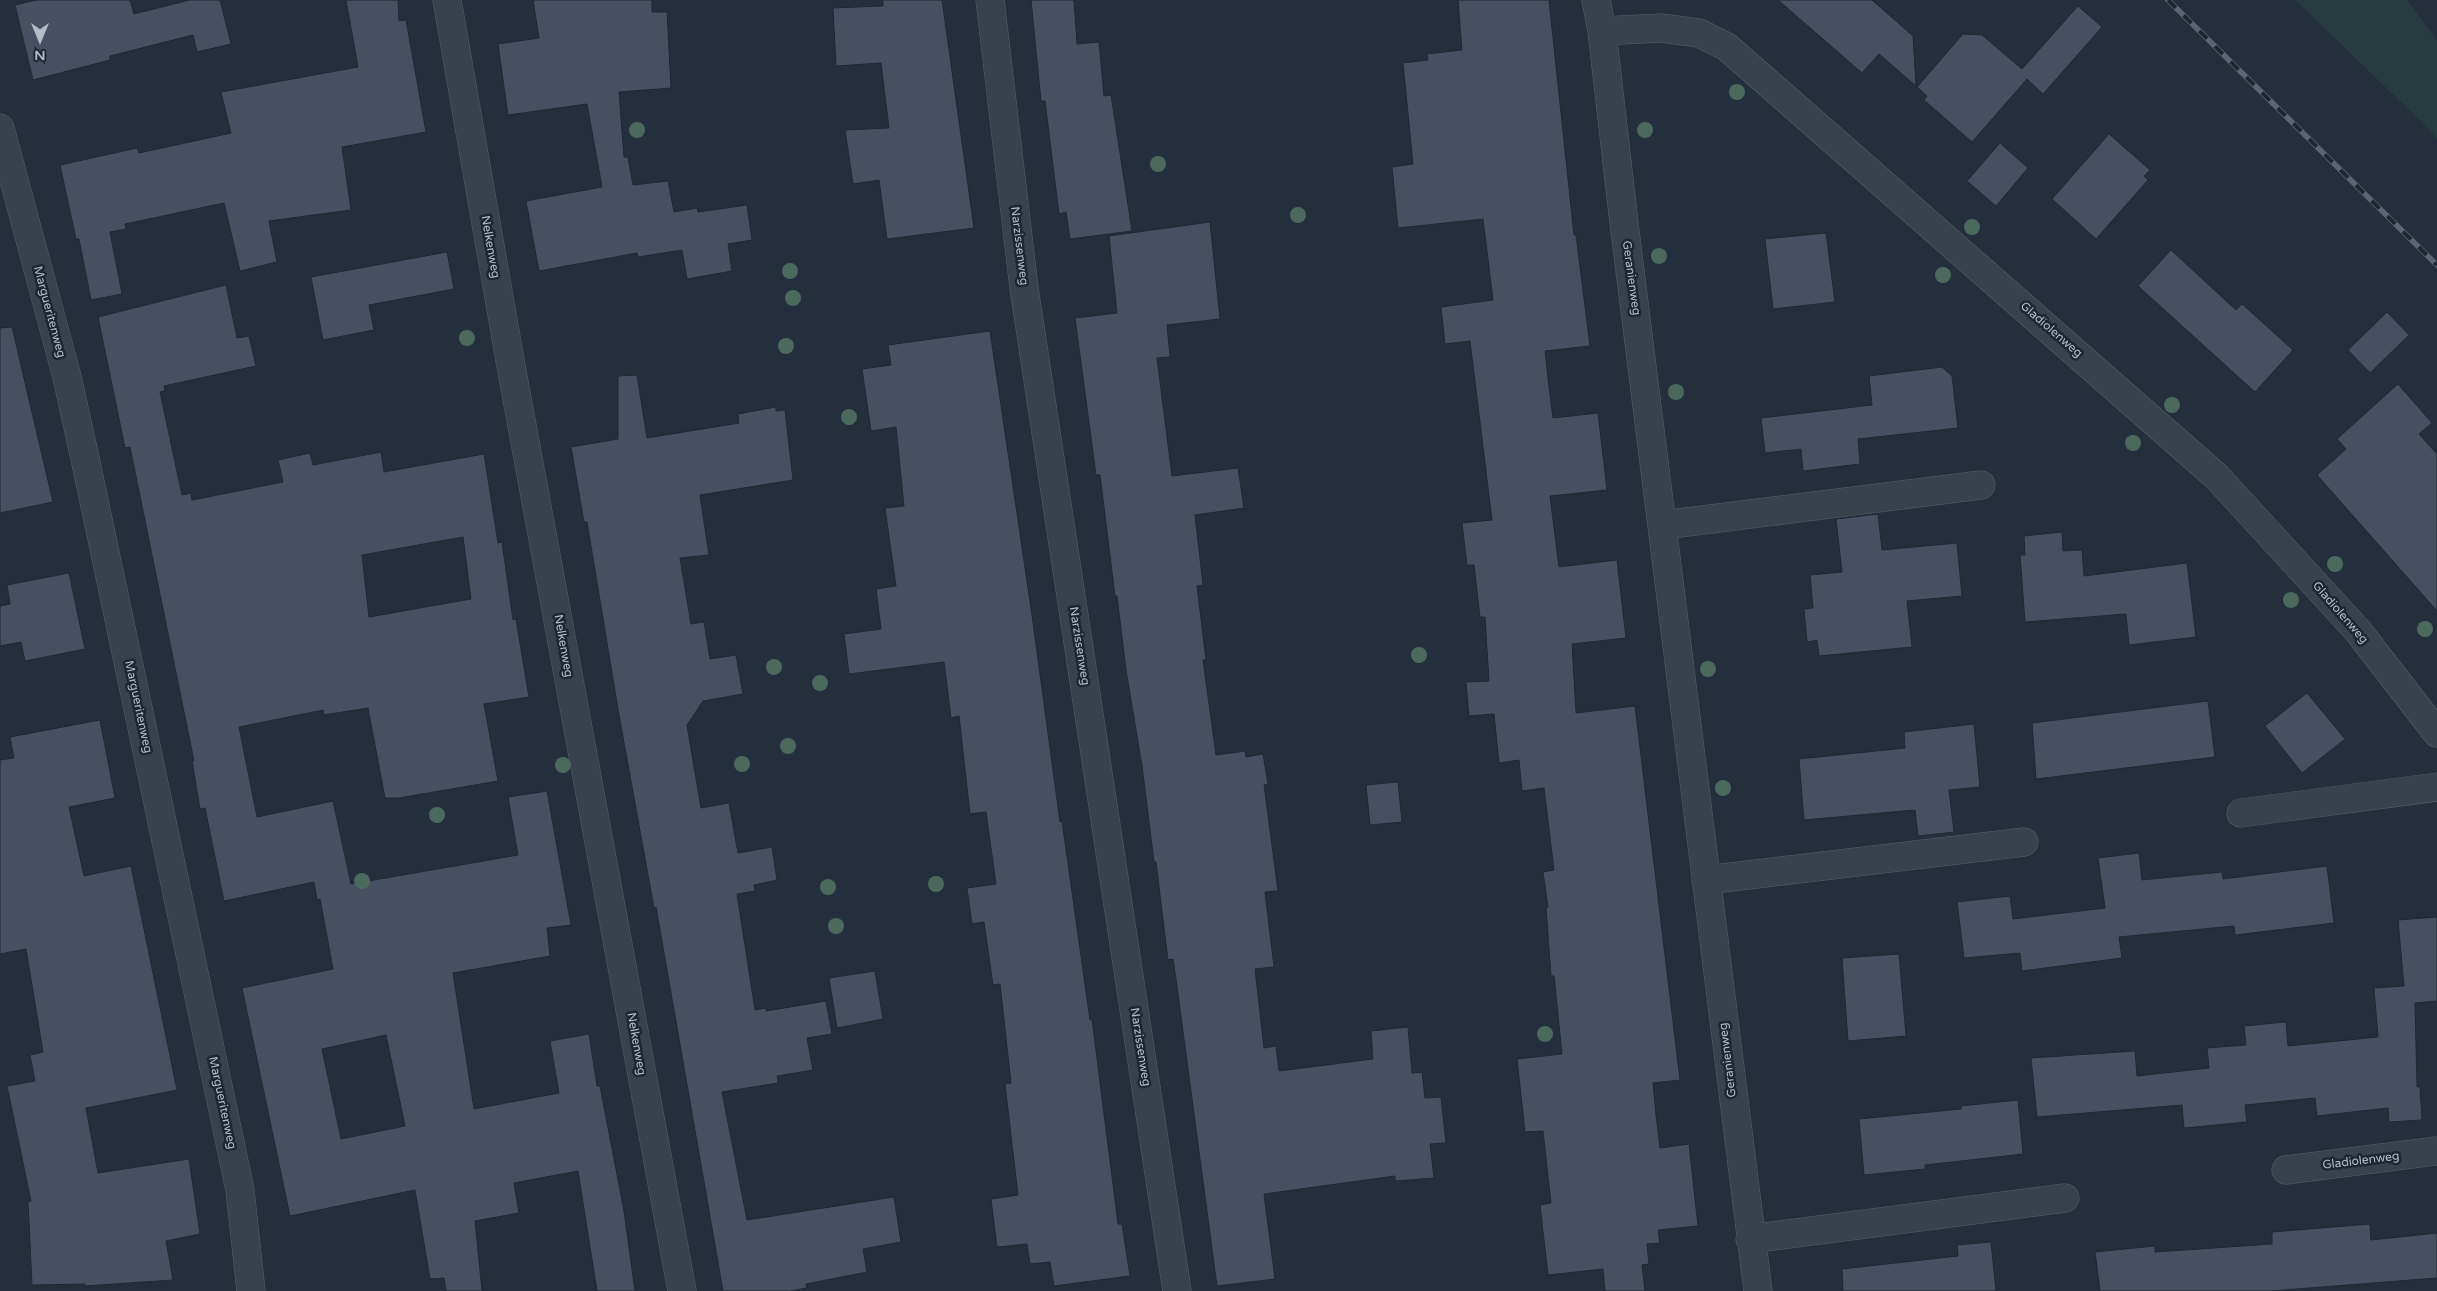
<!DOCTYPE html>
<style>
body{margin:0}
#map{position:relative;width:2437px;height:1291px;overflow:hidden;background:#242f3e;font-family:"Varela Round",sans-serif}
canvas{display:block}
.north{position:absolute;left:15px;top:15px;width:50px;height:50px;-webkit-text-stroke:4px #1d2633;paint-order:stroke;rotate:180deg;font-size:14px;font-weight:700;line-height:20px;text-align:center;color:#b4bcc9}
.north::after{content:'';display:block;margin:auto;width:18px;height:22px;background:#b4bcc9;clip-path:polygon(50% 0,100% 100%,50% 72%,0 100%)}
</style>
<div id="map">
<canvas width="2437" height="1291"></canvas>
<div class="north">N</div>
</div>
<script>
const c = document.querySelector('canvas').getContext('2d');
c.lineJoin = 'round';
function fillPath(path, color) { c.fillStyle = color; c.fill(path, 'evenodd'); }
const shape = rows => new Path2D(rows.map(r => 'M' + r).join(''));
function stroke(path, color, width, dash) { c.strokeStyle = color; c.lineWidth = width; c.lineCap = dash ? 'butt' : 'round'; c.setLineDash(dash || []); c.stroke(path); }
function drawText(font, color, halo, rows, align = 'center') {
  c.font = font + ' "Varela Round",sans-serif'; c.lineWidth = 5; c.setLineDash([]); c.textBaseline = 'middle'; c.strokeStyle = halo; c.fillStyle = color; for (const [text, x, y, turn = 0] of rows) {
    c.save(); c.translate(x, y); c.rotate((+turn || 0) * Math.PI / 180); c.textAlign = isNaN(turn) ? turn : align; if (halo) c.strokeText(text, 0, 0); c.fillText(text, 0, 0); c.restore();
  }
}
const green = shape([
 [2295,0,2407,0,2437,41,2437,139,2426,126]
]);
const building = shape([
 [36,0,130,0,134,14,190,0,220,0,231,44,197,52,193,35,110,56,110,60,33,80,15,5,36,0],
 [346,0,398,0,399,21,406,20,426,132,342,147,351,210,269,221,277,262,240,271,224,203,125,224,126,229,110,232,122,294,91,300,79,239,76,239,60,165,137,148,139,153,231,133,221,92,358,67,346,0],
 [533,0,652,0,652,12,667,12,671,88,619,92,624,157,628,157,633,185,668,181,674,212,697,208,698,212,747,205,752,240,728,244,732,271,687,279,682,250,638,257,637,253,539,271,526,201,602,187,587,104,508,115,498,44,539,38,533,0],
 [883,0,942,0,974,228,887,239,879,180,853,184,845,130,889,128,881,63,836,66,833,8,883,6,883,0],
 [1031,0,1074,0,1077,44,1099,42,1104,96,1111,95,1132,231,1070,239,1066,212,1059,214,1045,101,1041,101,1031,0],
 [1458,0,1549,0,1574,235,1576,235,1590,346,1545,351,1549,387,1553,418,1598,413,1607,490,1550,496,1559,567,1617,560,1626,638,1572,644,1576,713,1635,706,1680,1080,1653,1083,1656,1115,1660,1148,1689,1144,1698,1226,1658,1230,1660,1243,1647,1244,1649,1264,1642,1265,1645,1291,1605,1291,1603,1269,1548,1275,1540,1205,1551,1203,1543,1131,1525,1132,1517,1059,1562,1054,1554,976,1551,976,1546,907,1548,907,1543,872,1554,870,1544,788,1522,791,1519,760,1499,763,1494,714,1469,716,1466,682,1489,681,1485,617,1480,617,1474,565,1467,565,1462,523,1492,520,1470,341,1445,344,1441,307,1493,300,1483,219,1398,228,1392,167,1413,164,1403,63,1428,60,1427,54,1462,50,1458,0],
 [1778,0,1872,0,1913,36,1916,86,1879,54,1862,73,1778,0],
 [2078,6,2102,27,2043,94,2027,79,1972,142,1924,100,1927,96,1917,87,1963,34,1982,35,2022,69,2078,6],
 [2109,134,2150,170,2144,176,2148,180,2096,239,2052,199,2109,134],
 [2000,143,2028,168,1996,206,1967,181,2000,143],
 [1210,222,1220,319,1167,325,1170,357,1157,358,1172,476,1238,468,1244,508,1195,515,1203,585,1197,586,1206,660,1203,660,1216,755,1245,751,1246,757,1263,754,1268,784,1264,785,1278,891,1265,892,1274,967,1255,969,1264,1048,1276,1046,1279,1071,1373,1059,1371,1031,1408,1027,1412,1073,1422,1072,1425,1098,1441,1097,1446,1143,1430,1144,1434,1178,1395,1181,1395,1176,1264,1194,1275,1279,1217,1286,1176,979,1173,959,1168,960,1156,862,1154,862,1142,766,1126,670,1117,596,1115,596,1100,475,1096,475,1075,318,1117,313,1109,236,1210,222],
 [1826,233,1835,302,1773,309,1765,239,1826,233],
 [2171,250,2236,310,2242,304,2293,350,2255,392,2138,286,2171,250],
 [447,252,454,289,369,305,374,330,323,340,311,277,447,252],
 [226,285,237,338,249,336,256,366,164,386,165,391,160,392,182,495,191,493,192,500,283,482,278,460,310,453,313,465,381,452,384,472,484,454,498,543,502,542,513,620,516,619,529,697,484,704,498,781,399,798,385,798,368,708,324,715,323,710,239,727,257,817,333,801,351,884,518,855,508,797,547,791,571,925,547,928,550,956,453,973,474,1109,559,1093,550,1041,589,1034,597,1086,600,1086,624,1211,635,1291,597,1291,578,1171,514,1183,519,1213,475,1221,482,1291,446,1291,444,1278,430,1279,415,1190,290,1216,242,988,333,969,320,899,317,900,314,882,224,901,205,808,200,809,192,761,194,761,130,447,125,448,98,317,226,285],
 [463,537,471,599,369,617,362,555,463,537],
 [386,1035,405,1126,341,1139,322,1049,386,1035],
 [2387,312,2409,335,2370,373,2348,350,2387,312],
 [12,327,53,502,0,513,0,328,12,327],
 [990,331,1032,615,1060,822,1062,821,1090,1020,1092,1019,1118,1224,1122,1224,1130,1276,1054,1286,1050,1262,1030,1264,1027,1244,997,1247,991,1199,1018,1195,1005,1084,1011,1083,1000,984,993,985,984,922,972,924,967,888,996,884,986,812,970,814,959,716,951,718,944,662,849,674,844,634,881,629,876,589,896,586,885,508,904,506,896,427,871,431,862,369,891,365,888,345,990,331],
 [1942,367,1952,376,1958,428,1858,439,1860,464,1803,471,1801,449,1765,453,1761,418,1872,405,1869,376,1942,367],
 [637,375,647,438,739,423,738,414,776,407,776,411,785,410,793,480,700,495,709,555,680,558,691,624,704,622,710,659,736,655,743,694,703,701,687,725,701,808,729,803,738,853,772,847,777,880,754,885,755,891,737,894,755,1010,766,1008,766,1011,826,1001,832,1034,807,1038,813,1070,777,1076,778,1083,722,1092,747,1220,894,1197,901,1242,863,1249,867,1272,806,1284,807,1288,790,1291,723,1291,656,907,654,908,619,715,587,522,584,522,571,447,618,439,618,376,637,375],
 [2398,384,2432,423,2419,434,2437,454,2437,611,2317,475,2346,449,2337,439,2398,384],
 [1878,514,1882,550,1957,543,1962,596,1907,601,1912,647,1819,656,1817,640,1807,642,1804,609,1813,608,1810,575,1842,572,1836,519,1878,514],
 [2062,532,2063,551,2082,550,2084,576,2187,563,2196,637,2129,645,2126,614,2025,622,2020,555,2025,555,2024,536,2062,532],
 [69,573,85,649,25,661,21,642,0,646,0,606,10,604,7,585,69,573],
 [2307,693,2345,739,2302,773,2265,726,2307,693],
 [2208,701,2215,757,2036,779,2032,723,2208,701],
 [100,720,115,798,69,807,84,876,131,866,177,1090,86,1108,98,1173,189,1159,200,1234,166,1241,173,1280,85,1286,85,1284,32,1285,28,1202,31,1201,7,1086,35,1081,30,1055,43,1052,26,949,0,954,0,760,14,758,10,737,100,720],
 [1974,724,1980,787,1949,790,1954,832,1918,836,1915,810,1804,820,1799,759,1905,748,1904,732,1974,724],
 [1398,782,1402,822,1370,825,1366,785,1398,782],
 [2139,853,2142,880,2222,872,2223,879,2327,866,2334,923,2235,935,2234,926,2119,937,2122,958,2022,971,2020,953,1964,958,1957,902,2010,896,2013,919,2105,908,2098,858,2139,853],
 [2437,917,2437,1001,2415,1003,2417,1087,2420,1087,2422,1120,2389,1122,2388,1108,2317,1116,2315,1098,2245,1105,2247,1122,2184,1128,2182,1105,2037,1117,2031,1058,2135,1051,2137,1076,2209,1068,2207,1048,2246,1045,2244,1026,2286,1022,2288,1046,2378,1037,2374,988,2404,986,2398,920,2437,917],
 [1899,954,1906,1036,1848,1041,1842,958,1899,954],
 [875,971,883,1019,837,1028,829,978,875,971],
 [2018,1100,2023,1154,1925,1165,1925,1169,1864,1175,1859,1119,1961,1109,1961,1106,2018,1100],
 [2370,1224,2371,1240,2437,1233,2437,1278,2271,1291,2100,1291,2095,1252,2155,1246,2155,1252,2272,1244,2272,1232,2370,1224],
 [1991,1242,1996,1291,1843,1291,1842,1269,1958,1256,1957,1245,1991,1242]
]);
const minor = shape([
 [447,0,511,366,682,1291],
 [990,0,1024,288,1177,1291],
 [1596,0,1602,31,1624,223,1758,1291],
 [1602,31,1661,28,1699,33,1727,47,2217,477,2358,631,2437,733],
 [0,128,67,377,86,463,240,1190,251,1291],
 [1663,525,1981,485],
 [2241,813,2437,787],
 [1706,880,2024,842],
 [2286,1170,2437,1151],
 [1750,1239,2065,1198]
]);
const rail = shape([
 [2168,0,2437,265]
]);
const trees = [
 [1737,92],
 [637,130],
 [1645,130],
 [1158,164],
 [1298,215],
 [1972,227],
 [1659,256],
 [790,271],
 [1943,275],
 [793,298],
 [467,338],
 [786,346],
 [1676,392],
 [2172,405],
 [849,417],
 [2133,443],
 [2335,564],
 [2291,600],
 [2425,629],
 [1419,655],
 [774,667],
 [1708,669],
 [820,683],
 [788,746],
 [742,764],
 [563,765],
 [1723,788],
 [437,815],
 [362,881],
 [936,884],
 [828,887],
 [836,926],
 [1545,1034]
];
const streetNames = [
 ["Narzissenweg",1019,246,83],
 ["Nelkenweg",490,247,80],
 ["Geranienweg",1631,278,82],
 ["Margueritenweg",49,312,75],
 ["Gladiolenweg",2051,330,41],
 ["Gladiolenweg",2340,613,49],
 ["Nelkenweg",563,646,80],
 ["Narzissenweg",1079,646,81],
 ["Margueritenweg",138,707,78],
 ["Nelkenweg",636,1044,80],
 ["Narzissenweg",1140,1047,81],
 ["Geranienweg",1728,1060,-97],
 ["Margueritenweg",222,1103,78],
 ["Gladiolenweg",2361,1161,-7]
];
fillPath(green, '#263c3f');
fillPath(building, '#455162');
stroke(building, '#1f2835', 1);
stroke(minor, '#565f6c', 29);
stroke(minor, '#38414e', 28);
stroke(rail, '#5a6575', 5.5);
stroke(rail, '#1d2633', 4, [11]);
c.fillStyle = '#4b6a5d';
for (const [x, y] of trees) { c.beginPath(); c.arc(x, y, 8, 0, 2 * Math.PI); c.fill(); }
drawText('12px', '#b4bcc9', '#1d2633', streetNames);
</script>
